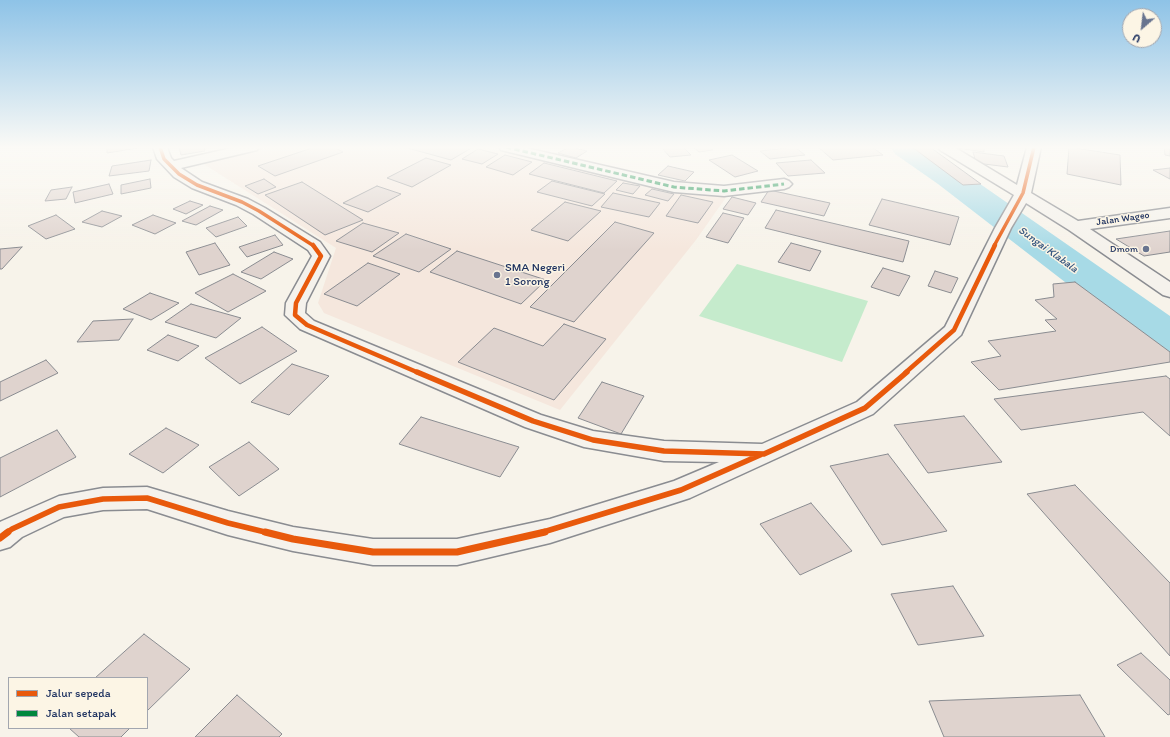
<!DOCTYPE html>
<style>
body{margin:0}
#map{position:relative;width:1170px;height:737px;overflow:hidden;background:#f7f3ea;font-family:Itim,sans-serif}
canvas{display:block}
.legend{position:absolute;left:8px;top:677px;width:140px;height:52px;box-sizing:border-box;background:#fcf5e5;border:1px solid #a2a6af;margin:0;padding:5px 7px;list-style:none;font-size:12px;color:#1b2f5e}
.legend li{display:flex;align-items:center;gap:8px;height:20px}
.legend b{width:20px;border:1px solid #a2a6af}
.north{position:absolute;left:1122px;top:8px;width:40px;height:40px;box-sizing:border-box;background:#fcf5e5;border:1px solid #a2a6af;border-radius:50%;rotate:208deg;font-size:11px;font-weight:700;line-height:16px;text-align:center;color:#1b2f5e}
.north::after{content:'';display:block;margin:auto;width:14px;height:18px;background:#68748f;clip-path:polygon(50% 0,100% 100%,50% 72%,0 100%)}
</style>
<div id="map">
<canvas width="1170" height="737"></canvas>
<ul class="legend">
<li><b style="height:5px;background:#e8590c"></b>Jalur sepeda</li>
<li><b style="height:5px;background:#00873e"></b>Jalan setapak</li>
</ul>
<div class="north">U</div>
</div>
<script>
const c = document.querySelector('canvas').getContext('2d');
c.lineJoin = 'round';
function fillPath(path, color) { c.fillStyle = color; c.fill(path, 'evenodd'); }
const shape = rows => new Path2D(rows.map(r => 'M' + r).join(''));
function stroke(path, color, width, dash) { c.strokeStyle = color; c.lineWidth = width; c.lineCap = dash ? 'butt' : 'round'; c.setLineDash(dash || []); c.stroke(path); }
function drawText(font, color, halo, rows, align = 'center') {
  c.font = font + ' Itim,sans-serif'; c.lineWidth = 3; c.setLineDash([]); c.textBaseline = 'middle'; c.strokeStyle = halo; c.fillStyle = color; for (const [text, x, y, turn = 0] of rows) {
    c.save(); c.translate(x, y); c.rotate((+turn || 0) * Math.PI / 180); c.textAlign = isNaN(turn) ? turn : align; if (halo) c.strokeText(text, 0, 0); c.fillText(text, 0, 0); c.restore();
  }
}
const built = shape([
 [269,147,487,147,683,192,727,196,696,240,560,410,324,313,318,303,336,248,202,163]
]);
const green = shape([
 [737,264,868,301,842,362,699,316]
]);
const river = shape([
 [890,147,927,147,1170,316,1170,355,1153,350,938,184,895,154,890,147]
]);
const building = shape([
 [107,147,138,147,138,148,107,153,107,147],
 [179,147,204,147,205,151,181,155,179,147],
 [315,147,334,147,343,152,275,176,258,166,315,147],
 [404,147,473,147,451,160,404,147],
 [569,147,571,147,587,151,576,158,558,153,569,147],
 [661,147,683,147,691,155,670,157,661,147],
 [693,147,709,147,713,150,699,152,693,147],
 [795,147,805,155,770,159,760,151,795,147],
 [818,147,872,147,883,155,833,160,818,147],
 [912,147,930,147,981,184,963,185,912,147],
 [950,147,984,147,984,152,950,147],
 [1069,147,1120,155,1121,185,1067,174,1069,147],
 [1164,147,1170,147,1170,156,1165,155,1164,147],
 [478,149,498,154,482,164,462,159,478,149],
 [973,152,1004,156,1008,167,976,163,973,152],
 [505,155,532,162,513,175,486,167,505,155],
 [732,155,758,171,735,177,709,160,732,155],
 [426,158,451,165,412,187,387,178,426,158],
 [151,160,149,171,109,176,112,166,151,160],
 [811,160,825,173,788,176,776,163,811,160],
 [544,163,617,181,604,193,529,174,544,163],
 [668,166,694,172,685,181,658,175,668,166],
 [1170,168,1170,179,1153,170,1170,168],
 [150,179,151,188,121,194,121,185,150,179],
 [264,179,276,187,258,194,245,186,264,179],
 [552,181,605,194,592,206,537,192,552,181],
 [302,182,363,220,325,235,265,195,302,182],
 [623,183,640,186,633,194,616,190,623,183],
 [109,184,113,194,75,203,73,192,109,184],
 [377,186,401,194,368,212,343,203,377,186],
 [72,187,66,199,45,201,51,190,72,187],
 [652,189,674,194,668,201,645,195,652,189],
 [769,190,830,203,824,216,761,202,769,190],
 [613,193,660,203,649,217,601,207,613,193],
 [681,195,713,202,698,223,666,216,681,195],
 [732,197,756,203,748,215,723,209,732,197],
 [882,199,959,217,950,245,869,225,882,199],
 [190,201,203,205,186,214,173,209,190,201],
 [565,202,601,211,568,241,531,230,565,202],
 [210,206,223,210,196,225,182,221,210,206],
 [776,210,909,241,903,262,765,228,776,210],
 [102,211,122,216,102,227,82,222,102,211],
 [723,213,744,218,728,243,706,237,723,213],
 [56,215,75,229,46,239,28,226,56,215],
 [153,215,176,223,155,234,132,225,153,215],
 [238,217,247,226,216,237,206,228,238,217],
 [615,222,654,233,574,322,530,307,615,222],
 [363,223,399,233,372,252,336,241,363,223],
 [1170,231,1170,252,1144,256,1116,239,1170,231],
 [406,234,451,249,419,272,373,256,406,234],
 [275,235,283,245,247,257,239,247,275,235],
 [215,243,230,265,199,275,186,252,215,243],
 [791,243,821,251,810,271,778,262,791,243],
 [22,247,2,269,0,269,0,249,22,247],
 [457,251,546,280,521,304,430,272,457,251],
 [274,252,293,259,261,279,241,272,274,252],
 [368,263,400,274,357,306,324,294,368,263],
 [883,268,910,276,899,296,871,287,883,268],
 [935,271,958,278,951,293,928,286,935,271],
 [233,274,266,291,228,312,195,293,233,274],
 [1075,282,1170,352,1170,362,999,390,971,362,1001,356,988,341,1056,331,1045,320,1057,319,1035,300,1054,297,1053,284,1075,282],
 [150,293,179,303,151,320,123,309,150,293],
 [191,304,241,318,216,338,165,322,191,304],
 [133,319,119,340,77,342,93,321,133,319],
 [564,324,606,339,554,400,458,362,494,328,543,346,564,324],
 [262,327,297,351,240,384,205,358,262,327],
 [168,335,199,346,178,361,147,350,168,335],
 [46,360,58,373,0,401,0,382,46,360],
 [292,364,329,376,289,415,251,402,292,364],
 [1166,376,1170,379,1170,436,1143,412,1021,430,994,399,1166,376],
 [602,382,644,396,621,434,578,418,602,382],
 [964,416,1002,462,928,473,894,425,964,416],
 [421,417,519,447,500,477,399,444,421,417],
 [166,428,199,445,163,473,129,454,166,428],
 [57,430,76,457,0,497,0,458,57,430],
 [249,442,279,469,239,496,209,467,249,442],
 [888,454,947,531,882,545,830,466,888,454],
 [1075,485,1170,583,1170,656,1027,494,1075,485],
 [811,503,852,551,800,575,760,524,811,503],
 [953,586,984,636,918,645,891,594,953,586],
 [144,634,190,669,147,711,147,678,95,678,144,634],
 [1141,653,1170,680,1170,714,1168,715,1117,665,1141,653],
 [237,695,282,734,279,737,195,737,237,695],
 [1080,695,1105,737,944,737,929,701,1080,695],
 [69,728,130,728,121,737,79,737,69,728]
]);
const minor = shape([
 [153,147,167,147,171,158,174,161,236,147,259,147,257,150,181,168,202,182,248,199,265,208,320,242,330,256,306,303,305,313,314,321,541,415,593,431,664,441,762,444,857,402,945,327,995,228,1014,195,940,150,938,147,954,147,1017,185,1027,147,1041,147,1031,193,1078,221,1170,208,1170,218,1090,229,1170,282,1170,297,1163,295,1069,230,1026,203,1011,228,961,335,873,414,690,498,550,543,457,565,373,565,293,551,228,535,147,509,103,510,64,517,22,537,10,547,0,550,0,522,2,521,59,496,103,488,147,487,228,511,293,527,373,539,457,539,550,519,674,481,719,462,664,461,584,447,525,427,300,329,285,315,286,303,312,256,308,250,253,214,236,205,192,188,174,177,157,159,153,147],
 [499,147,522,147,674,182,724,186,784,179,789,181,792,184,789,187,784,189,724,196,674,192,501,150,499,147]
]);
const quiet = shape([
 [506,147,674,187,724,191,784,184]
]);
const cyclewayFar3 = shape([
 [160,147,164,159,179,174,197,185,242,202,259,211,314,246],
 [994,246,1023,193,1034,147]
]);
const cyclewayFar2 = shape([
 [313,245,321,256,296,303,295,315,307,325,419,373],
 [905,373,954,330,995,245]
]);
const cyclewayFar1 = shape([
 [417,372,533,421,593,440,664,451,764,454,865,408,907,372],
 [6,533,12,529,59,507,103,499,147,498,228,523,269,533],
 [540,533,681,490,760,455]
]);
const cycleway = shape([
 [265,532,293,539,373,552,457,552,545,532],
 [0,538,8,532]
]);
const markers = [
 [1146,249,4,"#68748f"],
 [497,275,4,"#68748f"]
];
const farStreetnames = [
 ["Jalan Wageo",1123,219,-8]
];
const farPoinames = [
 ["Dmom",1138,249]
];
const farWaternames = [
 ["Sungai Klabala",1048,250,36]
];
const poiNames = [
 ["SMA Negeri",505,268],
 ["1 Sorong",505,282]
];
fillPath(built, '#f5e7dd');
fillPath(green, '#c5ebcc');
fillPath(river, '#a7dae6');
fillPath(building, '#dfd3ce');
stroke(building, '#8a8c91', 1);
stroke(minor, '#8a8c91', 3);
fillPath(minor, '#f5f2ec');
stroke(quiet, '#00873e', 3, [5.5, 3]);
stroke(cyclewayFar3, '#e8590c', 3.5);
stroke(cyclewayFar2, '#e8590c', 4.5);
stroke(cyclewayFar1, '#e8590c', 5.5);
stroke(cycleway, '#e8590c', 7);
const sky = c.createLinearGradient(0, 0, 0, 250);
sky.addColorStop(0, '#8ec3e7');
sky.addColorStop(0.59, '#fbfaf6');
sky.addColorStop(1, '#fbfaf600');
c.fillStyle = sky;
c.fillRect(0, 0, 1170, 250);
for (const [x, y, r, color] of markers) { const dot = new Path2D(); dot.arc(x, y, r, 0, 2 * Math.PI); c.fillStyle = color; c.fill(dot); stroke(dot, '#fcf5e5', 1.5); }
drawText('10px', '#1b2f5e', '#fcf5e5', farStreetnames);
drawText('10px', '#1b2f5e', '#fcf5e5', farPoinames, 'right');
drawText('italic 11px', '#365780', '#fcf5e5', farWaternames);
drawText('12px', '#1b2f5e', '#fcf5e5', poiNames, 'left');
</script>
